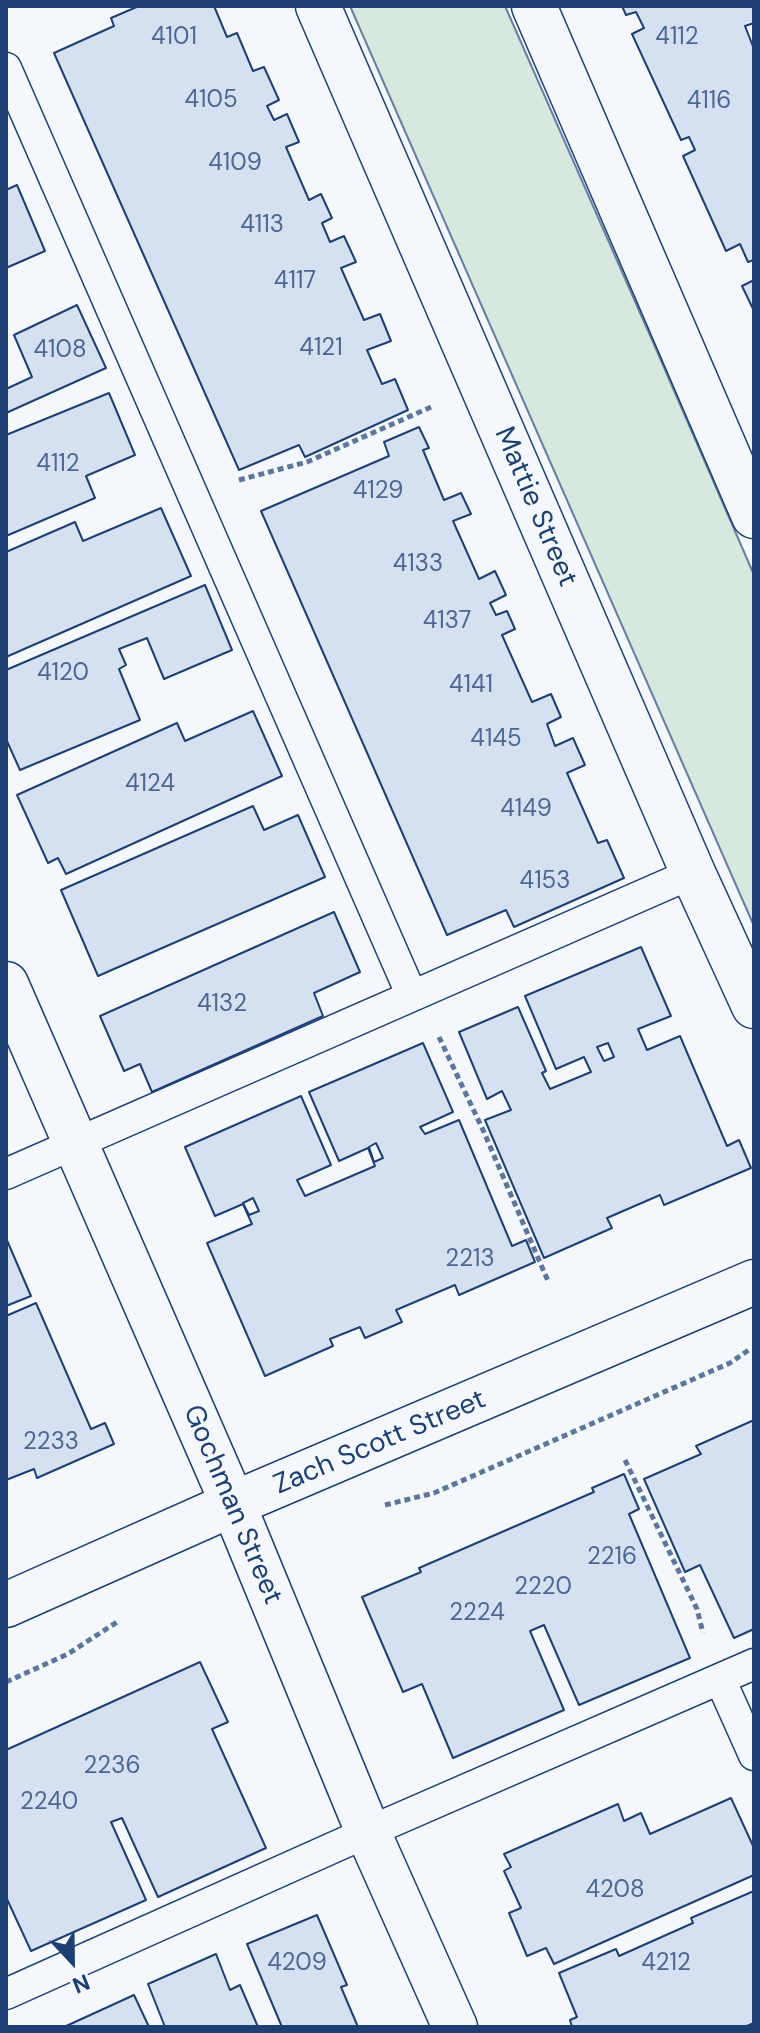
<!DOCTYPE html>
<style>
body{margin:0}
#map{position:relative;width:760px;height:2033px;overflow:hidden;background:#f4f7fb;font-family:"DM Sans",sans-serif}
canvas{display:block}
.frame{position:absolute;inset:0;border:8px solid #1d3f73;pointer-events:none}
.north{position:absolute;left:32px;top:1921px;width:80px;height:80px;-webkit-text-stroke:6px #f4f7fb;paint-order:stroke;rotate:158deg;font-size:22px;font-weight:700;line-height:32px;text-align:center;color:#1d3f73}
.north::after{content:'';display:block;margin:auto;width:28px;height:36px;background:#1d3f73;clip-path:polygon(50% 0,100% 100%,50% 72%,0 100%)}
</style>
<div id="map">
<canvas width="760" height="2033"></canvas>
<div class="frame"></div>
<div class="north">N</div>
</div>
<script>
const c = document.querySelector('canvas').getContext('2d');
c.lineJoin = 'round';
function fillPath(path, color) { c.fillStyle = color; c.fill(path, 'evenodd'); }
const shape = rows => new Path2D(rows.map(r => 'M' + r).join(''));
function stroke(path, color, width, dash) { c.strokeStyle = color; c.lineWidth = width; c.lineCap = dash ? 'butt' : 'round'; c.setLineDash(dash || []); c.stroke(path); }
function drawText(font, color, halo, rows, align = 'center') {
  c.font = font + ' "DM Sans",sans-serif'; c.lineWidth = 6; c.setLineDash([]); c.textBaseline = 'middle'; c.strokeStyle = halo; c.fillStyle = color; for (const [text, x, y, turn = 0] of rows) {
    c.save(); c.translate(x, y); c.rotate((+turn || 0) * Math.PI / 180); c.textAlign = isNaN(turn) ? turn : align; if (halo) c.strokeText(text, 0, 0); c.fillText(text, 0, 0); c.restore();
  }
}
const green = shape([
 [350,6,505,6,656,349,754,575,754,926,350,6]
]);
const building = shape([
 [139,6,214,6,227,37,237,33,253,71,264,67,279,100,267,106,274,120,287,114,299,142,286,147,309,200,321,194,332,218,322,223,330,242,344,236,356,262,341,268,364,320,380,314,391,341,367,350,382,384,395,379,408,410,305,457,299,445,239,470,54,53,114,26,111,18,139,6],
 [622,6,754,6,754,23,745,26,754,49,754,260,748,262,740,244,726,251,683,156,695,150,689,137,681,140,632,34,644,28,636,12,626,15,622,6],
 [17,185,45,251,6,268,6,190,17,185],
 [754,280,754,311,742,286,754,280],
 [77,305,106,368,6,413,6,389,32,377,14,335,77,305],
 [109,393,135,455,86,476,95,498,6,536,6,435,109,393],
 [419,427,429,448,423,450,444,500,461,493,471,514,453,521,479,579,495,571,506,595,490,603,496,615,507,611,515,629,502,635,532,702,551,694,561,717,547,724,555,746,573,738,585,765,567,773,598,843,607,840,624,878,514,927,506,910,447,935,261,511,389,456,384,442,419,427],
 [161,508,191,576,6,657,6,552,75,522,83,541,161,508],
 [205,585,232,650,164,679,147,638,119,649,126,665,119,669,140,720,20,770,6,739,6,670,205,585],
 [253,711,282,776,66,874,58,858,48,863,17,795,177,723,185,741,253,711],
 [253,806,264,830,298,815,325,877,98,976,61,890,253,806],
 [334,912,360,972,314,993,323,1016,152,1092,140,1064,124,1071,100,1016,334,912],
 [641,947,671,1016,638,1029,647,1050,680,1036,727,1146,739,1140,751,1168,664,1205,660,1195,607,1218,612,1228,544,1258,485,1120,511,1110,502,1091,487,1099,459,1032,518,1007,546,1071,542,1073,550,1089,591,1072,584,1057,556,1069,525,996,641,947],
 [608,1043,614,1057,604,1061,597,1047,608,1043],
 [423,1043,453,1112,420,1127,425,1134,459,1120,512,1246,526,1240,535,1262,459,1295,455,1285,396,1310,402,1322,365,1338,360,1327,330,1339,333,1346,265,1376,207,1243,252,1224,243,1204,215,1216,185,1147,301,1096,331,1165,297,1180,305,1196,375,1166,368,1148,339,1161,309,1092,423,1043],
 [376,1143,383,1158,374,1162,369,1147,376,1143],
 [253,1198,259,1211,249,1215,243,1203,253,1198],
 [6,1238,31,1296,6,1306,6,1238],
 [36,1303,91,1429,105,1423,114,1444,37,1478,34,1469,6,1480,6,1316,36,1303],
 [754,1420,754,1629,734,1638,700,1565,685,1572,644,1479,701,1454,696,1446,754,1420],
 [624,1474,639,1509,629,1514,690,1658,579,1705,544,1625,530,1631,564,1710,453,1758,422,1684,403,1692,362,1597,421,1572,419,1568,594,1492,592,1488,624,1474],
 [200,1662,228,1722,212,1729,266,1848,158,1897,122,1818,111,1822,146,1900,31,1951,6,1897,6,1750,200,1662],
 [731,1798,754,1848,754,1875,554,1964,546,1948,527,1956,509,1913,521,1908,504,1871,511,1867,504,1854,618,1804,624,1821,641,1813,650,1834,731,1798],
 [754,1891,754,2023,744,2027,572,2027,570,2020,577,2017,559,1973,616,1949,619,1956,693,1923,691,1918,754,1891],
 [317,1915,347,1985,341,1987,358,2027,282,2027,247,1944,317,1915],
 [216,1954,230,1990,240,1985,258,2027,165,2027,148,1984,216,1954],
 [134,1995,149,2027,64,2027,134,1995]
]);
const path = shape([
 [239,480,307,462,431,407],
 [439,1037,483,1130,548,1281],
 [625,1460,697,1609,703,1633],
 [385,1505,434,1493,730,1363,750,1349],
 [6,1682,68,1654,117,1622]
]);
const service = shape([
 [6,68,412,996],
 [6,1174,693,873],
 [720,1679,754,1755],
 [6,1994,368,1832,754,1664]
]);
const minor = shape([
 [318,6,693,873,754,1006],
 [534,6,754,516],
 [6,984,233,1504,368,1832,455,2027]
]);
const tertiary = shape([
 [6,1605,233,1504,754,1282]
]);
const numberNames = [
 ["4101",174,38],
 ["4112",677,38],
 ["4105",211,101],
 ["4116",709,102],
 ["4109",235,164],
 ["4113",262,226],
 ["4117",295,282],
 ["4121",321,349],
 ["4108",60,351],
 ["4112",58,465],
 ["4129",378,492],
 ["4133",418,565],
 ["4137",447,622],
 ["4120",63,674],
 ["4141",471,686],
 ["4145",496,740],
 ["4124",150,785],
 ["4149",526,810],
 ["4153",545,882],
 ["4132",222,1005],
 ["2213",470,1260],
 ["2233",51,1443],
 ["2216",612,1558],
 ["2220",543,1588],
 ["2224",477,1614],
 ["2236",112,1767],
 ["2240",49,1803],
 ["4208",615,1891],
 ["4209",297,1964],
 ["4212",666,1964]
];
const streetNames = [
 ["Mattie Street",535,507,67],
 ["Zach Scott Street",380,1443,-23],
 ["Gochman Street",232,1505,67]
];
fillPath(green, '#d7e8df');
stroke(green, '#687fa3', 2);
fillPath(building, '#d5e0f0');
stroke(building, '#1d3f73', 2);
stroke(service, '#1d3f73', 33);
stroke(minor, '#1d3f73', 47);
stroke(tertiary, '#1d3f73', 47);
stroke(path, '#5e769c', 5, [6, 4]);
stroke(service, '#f4f7fb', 30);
stroke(minor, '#f4f7fb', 44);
stroke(tertiary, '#f4f7fb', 44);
drawText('24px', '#4b6792', null, numberNames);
drawText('28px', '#1d3f73', '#f4f7fb', streetNames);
</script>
